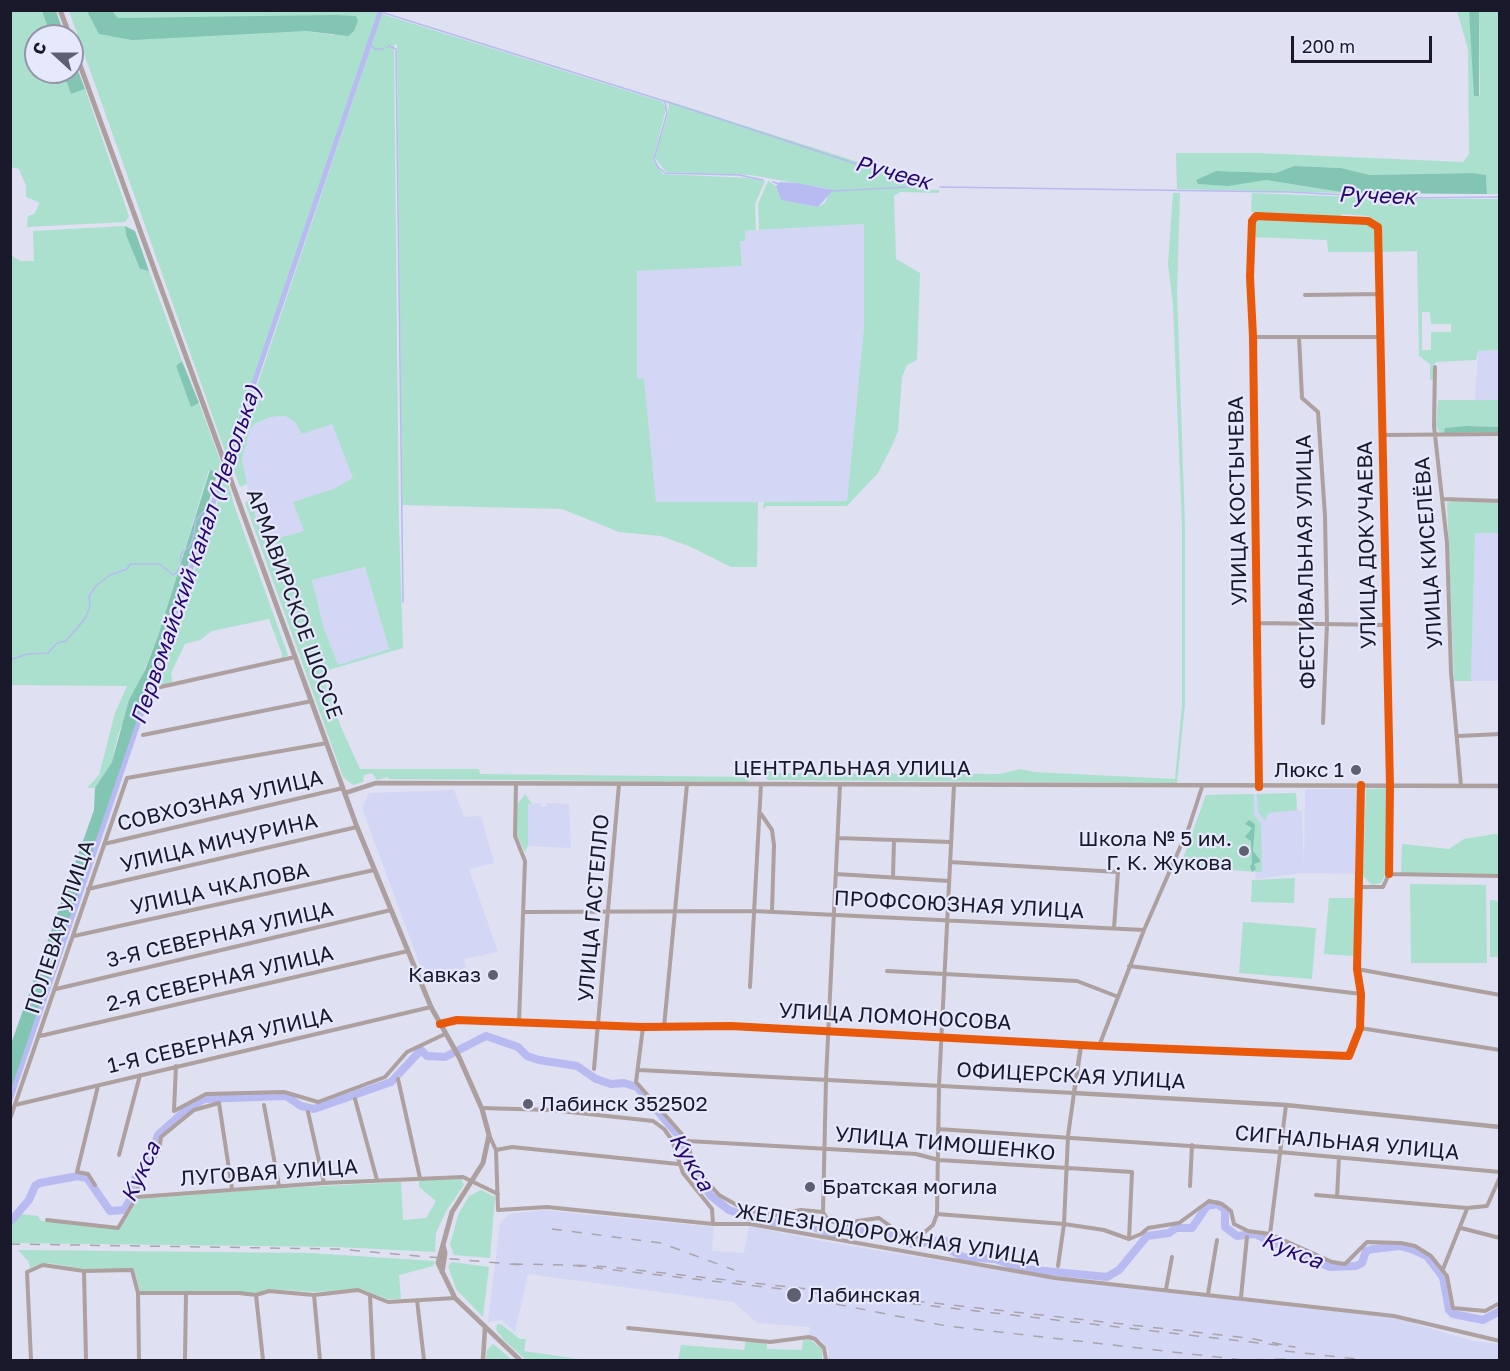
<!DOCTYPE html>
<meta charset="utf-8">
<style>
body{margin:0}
#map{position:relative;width:1510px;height:1371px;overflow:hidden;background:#dfe0f1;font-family:"Golos Text",sans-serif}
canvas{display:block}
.frame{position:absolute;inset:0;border:12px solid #19192b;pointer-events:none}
.north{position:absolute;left:24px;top:24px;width:60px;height:60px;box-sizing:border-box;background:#e6e8fc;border:2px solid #9495a8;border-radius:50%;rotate:291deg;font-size:16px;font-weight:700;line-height:24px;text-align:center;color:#19192b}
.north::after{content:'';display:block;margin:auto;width:21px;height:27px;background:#5e5f70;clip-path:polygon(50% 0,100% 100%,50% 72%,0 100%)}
.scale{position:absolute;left:1291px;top:36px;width:141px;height:27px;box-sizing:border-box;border:3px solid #19192b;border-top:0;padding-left:8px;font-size:18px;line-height:21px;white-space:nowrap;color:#19192b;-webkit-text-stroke:4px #e6e8fc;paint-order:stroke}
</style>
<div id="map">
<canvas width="1510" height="1371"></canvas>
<div class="frame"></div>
<div class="north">С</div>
<div class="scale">200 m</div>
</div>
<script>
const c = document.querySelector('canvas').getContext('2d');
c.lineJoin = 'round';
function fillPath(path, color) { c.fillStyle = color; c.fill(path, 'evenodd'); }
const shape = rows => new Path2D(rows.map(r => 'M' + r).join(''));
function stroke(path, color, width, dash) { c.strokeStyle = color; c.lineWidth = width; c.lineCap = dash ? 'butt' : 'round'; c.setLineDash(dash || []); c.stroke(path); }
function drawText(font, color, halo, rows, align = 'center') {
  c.font = font + ' "Golos Text",sans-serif'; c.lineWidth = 4.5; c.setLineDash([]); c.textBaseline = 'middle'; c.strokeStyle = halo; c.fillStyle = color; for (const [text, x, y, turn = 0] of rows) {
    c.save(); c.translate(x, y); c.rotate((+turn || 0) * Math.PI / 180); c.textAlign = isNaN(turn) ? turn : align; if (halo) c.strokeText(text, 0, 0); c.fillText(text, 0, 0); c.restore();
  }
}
const built = shape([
 [864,224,864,327,847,501,656,503,644,379,637,379,637,270,742,266,740,241,745,231],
 [1499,350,1499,400,1475,400,1478,351],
 [285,416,295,422,332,423,354,479,333,489,304,531,280,554,269,558,253,516,242,459,250,429,256,423,271,417],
 [1475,533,1499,533,1499,681,1471,681],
 [365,567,389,650,338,666,324,629,312,580],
 [1305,789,1359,789,1358,874,1303,873,1256,879,1255,872,1180,867,1206,795,1296,793,1297,810,1302,811,1304,871],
 [454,790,464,817,481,816,494,863,469,869,498,952,464,959,466,968,424,976,362,808,369,793],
 [541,803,541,807,546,807,547,803,569,804,571,848,528,846,528,804],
 [542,1210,714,1227,712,1251,744,1253,749,1226,827,1242,1059,1280,1395,1318,1473,1341,1499,1344,1500,1360,828,1360,829,1351,821,1340,809,1334,810,1327,757,1323,733,1302,528,1274,515,1332,502,1320,488,1322,500,1223,509,1214]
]);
const green = shape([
 [11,11,42,11,51,36,36,36,36,72,63,72,71,94,85,89,129,216,125,222,27,227,28,216,34,214,40,203,26,197,26,186,19,169,11,167],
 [69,11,87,11,106,36,306,31,334,35,356,16,118,18,112,11,379,11,227,457],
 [1457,11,1469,11,1475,96,1480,95,1479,11,1499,11,1499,194,1487,194,1486,175,1473,173,1370,175,1341,168,1294,166,1276,173,1216,171,1196,180,1250,182,1266,180,1346,193,1177,189,1176,153,1257,153,1463,162,1469,154,1468,49],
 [382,14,663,102,666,109,653,160,663,174,749,178,765,181,755,204,756,230,745,231,745,241,740,241,742,266,637,271,637,378,644,379,656,502,758,502,757,567,731,567,691,547,661,536,619,532,562,509,402,505,397,44,394,45,399,525,403,648,322,672,341,727,360,769,479,769,480,774,754,777,747,782,389,779,388,777,377,780,372,773,364,775,363,782,353,785,343,777,245,503,250,499,269,558,280,554,275,539,304,531,293,502,333,489,353,478,332,424,302,434,295,422,285,416,271,417,256,423,250,429,242,459,247,484,240,487,231,463],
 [365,567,389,649,338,665,324,629,312,580],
 [665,100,886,171,918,183,919,189,939,190,939,193,900,192,894,196,896,259,920,273,917,360,907,365,902,377,898,431,892,446,878,473,847,506,766,506,763,510,764,502,847,501,864,327,864,224,759,230,758,204,768,181,776,186,781,200,818,207,825,203,830,189,750,175,666,172,655,158,668,113,669,104],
 [1173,193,1180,193,1177,292,1185,525,1185,704,1177,783,768,780,762,774,761,758,768,771,775,773,1000,774,1020,769,1034,772,1175,779,1182,705,1182,525,1173,305,1168,264],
 [1252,193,1407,199,1499,199,1499,350,1478,351,1476,360,1437,362,1433,365,1433,379,1430,380,1430,364,1419,356,1417,251,1381,252,1380,224,1370,220,1369,216,1341,214,1342,219,1307,218,1251,212],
 [1422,312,1430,312,1431,324,1451,324,1451,332,1431,332,1431,350,1422,350],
 [1256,218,1368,223,1377,231,1377,252,1328,252,1327,240,1254,237],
 [125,226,126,235,140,269,149,271,182,361,176,366,191,406,199,403,223,468,218,472,209,470,158,636,118,735,112,762,95,788,87,788,99,775,115,713,127,686,11,685,10,255,21,261,34,261,33,231],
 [1438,400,1499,400,1499,427,1467,426,1446,428,1444,433,1439,432,1436,425],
 [226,474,234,505,288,655,281,659,282,654,269,619,212,631,200,640,185,644,171,673,173,684,155,688,209,527,215,520,220,484],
 [1451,501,1499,503,1499,533,1475,533,1471,681,1454,681,1447,503],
 [1388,788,1385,875,1381,883,1372,885,1363,876,1366,789],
 [1296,793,1297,810,1268,813,1265,821,1258,812,1257,794],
 [525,794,532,804,528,804,528,846,525,852,517,836,517,805],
 [1254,794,1254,814,1261,824,1262,872,1180,867,1206,795],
 [1495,834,1499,835,1499,875,1401,873,1402,844,1449,849,1464,839],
 [1295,878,1294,903,1251,902,1252,880],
 [1410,884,1486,885,1487,963,1411,963],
 [1329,898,1354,898,1354,956,1324,954],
 [1490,900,1499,901,1499,957,1490,957],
 [1243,922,1316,928,1312,979,1239,973],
 [461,1179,464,1185,446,1211,436,1233,435,1252,337,1247,11,1243,10,1224,21,1214,38,1216,41,1221,117,1228,121,1227,139,1199,266,1189,401,1182,403,1220,426,1218,436,1201,419,1187,419,1180],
 [481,1190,495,1197,490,1258,454,1255,450,1245,458,1215,469,1196],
 [18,1250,309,1253,435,1261,433,1266,399,1275,401,1299,387,1299,359,1289,314,1292,269,1289,256,1293,140,1291,134,1269,84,1269,48,1263,30,1268,29,1262],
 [452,1262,489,1267,483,1317,456,1289,448,1266],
 [497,1324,502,1325,520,1339,526,1339,524,1351,585,1360,526,1360,505,1341,496,1330],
 [809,1339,822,1349,822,1360,678,1360,681,1345,744,1350,746,1340,767,1344,767,1349,802,1350,803,1340],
 [493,1344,498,1348,512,1360,486,1360,487,1350]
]);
const forest = shape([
 [42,11,56,11,65,36,51,36],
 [87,11,112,11,118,18,334,15,356,16,358,21,354,31,348,36,306,31,132,40,99,34],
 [1469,11,1479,11,1479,96,1474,96],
 [72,55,85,89,71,94,63,72,72,72],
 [1294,166,1341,168,1370,175,1473,173,1486,175,1487,194,1347,193,1266,180,1228,186,1198,184,1196,180,1216,171,1276,173],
 [125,226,135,231,149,271,140,269,126,235],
 [182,361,199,403,191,407,176,366],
 [1467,426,1499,427,1499,432,1444,433,1445,428],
 [210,470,218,472,147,693,11,1091,11,1044,94,810,95,788,112,762,129,700,145,670,158,636],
 [1249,820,1255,824,1253,851,1260,860,1260,862,1254,864,1256,869,1252,872,1250,866,1252,864,1251,841,1245,837,1252,828,1245,824]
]);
const water = shape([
 [780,182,797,183,833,190,818,207,781,200,776,186]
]);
const stream = shape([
 [381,12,693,110,917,184],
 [370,44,375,49,383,49],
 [386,48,389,46,396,49,403,602],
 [665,102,667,113,654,159,658,167,665,173,739,175,763,180],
 [773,182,779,184],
 [940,187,1290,192,1405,198,1500,197],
 [832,191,908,187,916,184],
 [10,660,27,654,48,653,57,643,66,641,84,620,90,607,89,596,96,586,110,575,127,569,130,564,160,564,173,575,176,573,181,566,181,554,190,546,193,538,196,520,203,512,214,505]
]);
const canal = shape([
 [10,1100,381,10]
]);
const river = shape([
 [10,1222,29,1200,35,1186,40,1183,78,1176,87,1178,110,1211,124,1210,130,1200,135,1179,150,1157,158,1135,186,1110,204,1099,286,1096,301,1106,314,1109,391,1082,421,1050,427,1056,445,1057,486,1036,518,1047,527,1056,539,1060,577,1066,596,1079,611,1084,624,1083,637,1087,684,1142,688,1164,711,1196,729,1210,760,1221,773,1223,789,1218,832,1234,874,1229,912,1244,944,1240,950,1250,963,1257,995,1259,1024,1269,1107,1277,1119,1270,1147,1236,1169,1233,1176,1228,1192,1228,1207,1206,1217,1204,1225,1209,1225,1227,1237,1236,1255,1234,1273,1243,1293,1247,1304,1256,1330,1267,1356,1266,1362,1263,1366,1251,1373,1249,1400,1246,1414,1250,1427,1256,1443,1277,1449,1310,1453,1314,1483,1320,1500,1311]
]);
const minor = shape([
 [1305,295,1380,294],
 [1253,337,1380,337],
 [1299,337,1302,398,1318,412,1325,516,1327,624,1323,723],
 [1435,367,1434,426,1447,543,1451,672,1461,786],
 [1383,435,1500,434],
 [1443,499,1500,501],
 [1258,623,1386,625],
 [156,688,295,657],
 [143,735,312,701],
 [1459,736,1500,734],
 [516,783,515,836,525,861,519,1022],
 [1259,786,1253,337,1250,277,1252,221,1256,216,1368,221,1378,227,1390,786,1389,874],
 [761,814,772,830,774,845,772,911],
 [839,838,950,842],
 [104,844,343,788],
 [950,862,1118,872,1114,928],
 [836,874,949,881],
 [893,877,894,840],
 [1360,887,1383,887,1389,874,1500,876],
 [88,889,357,827],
 [523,912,754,911,1144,930],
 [74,936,374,870],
 [1129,966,1361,994],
 [1357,969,1500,995],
 [887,971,1077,981,1116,996],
 [750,987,761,784],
 [56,989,391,910],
 [643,1027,636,1082,688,1141,693,1166,719,1195,742,1208,763,1214,776,1215,801,1210,823,1212,828,1220,844,1226,857,1221,879,1218,904,1236,919,1237,933,1225,937,1214,939,1085,954,785],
 [664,1027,687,784],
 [1360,1028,1500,1050],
 [40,1036,408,951],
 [1081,1045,1349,1056,1360,1028,1361,994,1357,969,1361,785],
 [1099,1046,1144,930,1189,827,1202,787],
 [594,1069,619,784],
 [639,1070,1074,1093,1068,1136,1064,1224,1058,1266],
 [398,1079,420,1178],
 [355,1099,377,1180],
 [15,1105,431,1007],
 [264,1105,279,1186],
 [482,1108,551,1110,653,1121,664,1129,672,1140,683,1173,712,1209,713,1224],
 [174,1110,176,1066],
 [174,1111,206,1094,284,1092,318,1102,385,1077,407,1052,445,1034],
 [308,1112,324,1183],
 [10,1119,127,778,327,743],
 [938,1129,1279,1152,1500,1172],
 [489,1135,496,1150,498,1210,547,1207,713,1224,750,1224,1055,1278,1394,1316,1500,1341],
 [688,1141,916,1154,939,1160,1132,1172,1129,1239],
 [496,1150,512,1147,678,1164],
 [119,1155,140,1075],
 [95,1185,88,1174,77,1172,98,1086],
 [1190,1186,1192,1145],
 [1316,1195,1467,1208,1487,1206,1500,1177],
 [137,1197,139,1182,159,1151,161,1137,194,1110,219,1103,232,1189],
 [1337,1197,1339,1157],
 [823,1212,826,1079,840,785],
 [937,1214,1064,1224,1104,1230,1129,1239,1141,1234,1148,1228,1179,1223,1209,1201,1222,1204,1231,1211,1234,1224,1248,1231,1270,1234,1332,1262,1345,1264,1367,1242,1401,1243,1415,1246,1431,1256,1447,1276,1453,1308,1485,1311,1500,1303],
 [47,1220,118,1228,137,1197,324,1183,463,1177,498,1194],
 [1461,1228,1500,1238],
 [1270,1234,1286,1105],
 [1443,1269,1467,1209],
 [84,1271,86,1360],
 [1166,1289,1172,1257],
 [138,1293,239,1293,256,1295,269,1291,314,1295,358,1290,388,1302,455,1298],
 [1208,1294,1217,1240],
 [256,1295,263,1360],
 [314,1295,320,1360],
 [370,1296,373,1360],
 [1241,1297,1247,1237],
 [417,1300,424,1360],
 [628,1328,770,1342,809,1337,815,1339,824,1348,826,1360],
 [31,1360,27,1272,43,1265,84,1271,132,1270,138,1293,139,1360],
 [185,1360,186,1293]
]);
const tertiary = shape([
 [345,793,376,783,1500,786],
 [440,1024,457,1020,643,1027,731,1026,1081,1045,1074,1093,1286,1105,1500,1127],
 [483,1360,485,1328]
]);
const secondary = shape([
 [60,10,70,36],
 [72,43,357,827,431,1007,459,1057,482,1109,489,1135,483,1163,452,1212,438,1263,455,1298,520,1360],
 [442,1272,445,1253,443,1245]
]);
const rail = shape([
 [552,1229,661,1243,734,1270],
 [10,1244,337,1249,522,1265],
 [513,1264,570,1265,1295,1347,1248,1338,610,1267,570,1265],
 [836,1304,947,1326,1243,1360],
 [1285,1351,1366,1360],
 [1235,1360,1289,1359]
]);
const cycleway = shape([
 [1259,787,1253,337,1250,277,1252,221,1256,216,1368,221,1378,227,1390,786,1389,874],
 [440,1024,457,1020,643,1027,731,1026,1099,1046,1349,1056,1360,1028,1361,994,1357,969,1361,785]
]);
const markers = [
 [1356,770,6,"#5e5f70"],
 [1244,851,6,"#5e5f70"],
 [493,975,6,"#5e5f70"],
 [528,1104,6,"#5e5f70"],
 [810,1187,6,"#5e5f70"],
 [794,1295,8,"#5e5f70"]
];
const streetNames = [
 ["УЛИЦА КОСТЫЧЕВА",1238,501,-91],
 ["УЛИЦА ДОКУЧАЕВА",1367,545,-91],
 ["УЛИЦА КИСЕЛЁВА",1429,553,-94],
 ["ФЕСТИВАЛЬНАЯ УЛИЦА",1306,562,-91],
 ["АРМАВИРСКОЕ ШОССЕ",294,604,70],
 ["ЦЕНТРАЛЬНАЯ УЛИЦА",852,768],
 ["СОВХОЗНАЯ УЛИЦА",220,801,-13],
 ["УЛИЦА МИЧУРИНА",219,843,-13],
 ["УЛИЦА ЧКАЛОВА",220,889,-12],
 ["ПРОФСОЮЗНАЯ УЛИЦА",959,905,3],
 ["УЛИЦА ГАСТЕЛЛО",594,908,-85],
 ["ПОЛЕВАЯ УЛИЦА",60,927,-72],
 ["3-Я СЕВЕРНАЯ УЛИЦА",220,935,-13],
 ["2-Я СЕВЕРНАЯ УЛИЦА",220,979,-13],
 ["УЛИЦА ЛОМОНОСОВА",895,1017,3],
 ["1-Я СЕВЕРНАЯ УЛИЦА",220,1041,-13],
 ["ОФИЦЕРСКАЯ УЛИЦА",1071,1076,3],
 ["СИГНАЛЬНАЯ УЛИЦА",1347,1143,5],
 ["УЛИЦА ТИМОШЕНКО",945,1144,5],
 ["ЛУГОВАЯ УЛИЦА",269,1173,-4],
 ["ЖЕЛЕЗНОДОРОЖНАЯ УЛИЦА",888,1235,9]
];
const poiNames = [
 ["Люкс 1",1344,770],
 ["Школа № 5 им.",1232,839],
 ["Г. К. Жукова",1232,863],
 ["Кавказ",481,975],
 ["Лабинск 352502",540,1104,"left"],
 ["Братская могила",822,1187,"left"],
 ["Лабинская",808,1295,"left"]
];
const waterNames = [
 ["Ручеек",893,173,15],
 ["Ручеек",1377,196,2],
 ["Первомайский канал (Неволька)",196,555,-71],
 ["Кукса",691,1162,59],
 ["Кукса",141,1172,-65],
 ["Кукса",1292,1251,22]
];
fillPath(built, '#d4d6f6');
fillPath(green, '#abe0ce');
fillPath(forest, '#81c5b2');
fillPath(water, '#b8baf2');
stroke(stream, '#b8baf2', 1.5);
stroke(canal, '#b8baf2', 5);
stroke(river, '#b8baf2', 8);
stroke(minor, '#ada09e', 4);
stroke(tertiary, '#ada09e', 4.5);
stroke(secondary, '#ad9f9f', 5);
stroke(rail, '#a9a4ab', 1.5, [10, 10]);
stroke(cycleway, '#e8590c', 8);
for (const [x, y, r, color] of markers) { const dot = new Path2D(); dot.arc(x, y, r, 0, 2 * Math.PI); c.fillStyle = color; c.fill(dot); stroke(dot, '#e6e8fc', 2); }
drawText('21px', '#19192b', '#e6e8fc', streetNames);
drawText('21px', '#19192b', '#e6e8fc', poiNames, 'right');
drawText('italic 22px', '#260674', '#e6e8fc', waterNames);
</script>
